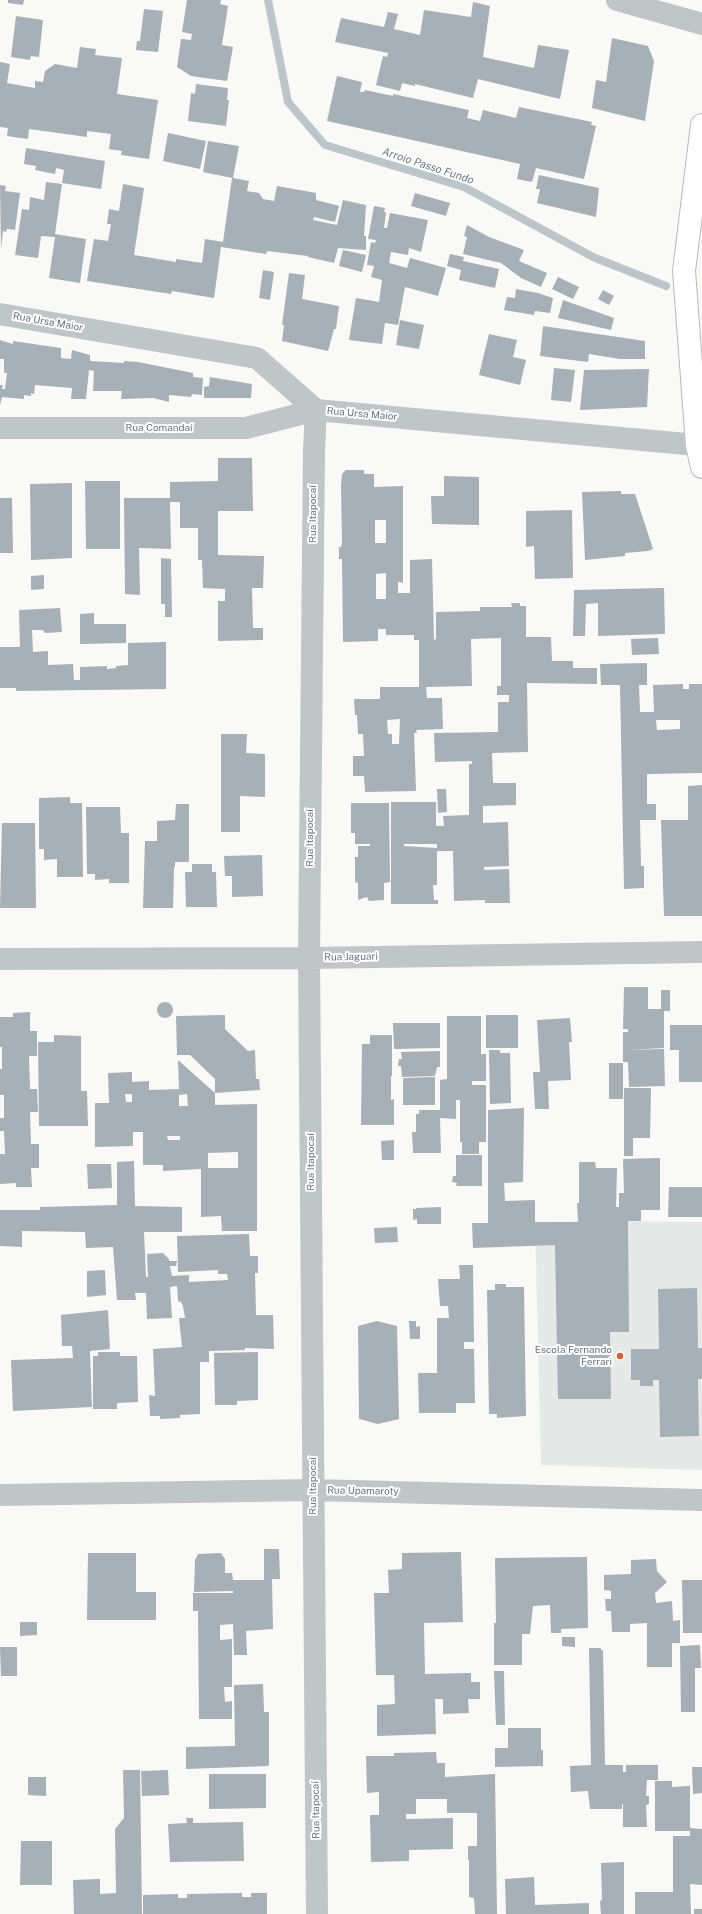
<!DOCTYPE html>
<meta charset="utf-8">
<style>
body{margin:0}
canvas{display:block;background:#f9f9f7}
</style>
<canvas width="702" height="1914"></canvas>
<script>
const c = document.querySelector('canvas').getContext('2d');
c.lineJoin = 'round';
function fillPath(path, color) { c.fillStyle = color; c.fill(path, 'evenodd'); }
const shape = rows => new Path2D(rows.map(r => 'M' + r).join(''));
function stroke(path, color, width, dash) { c.strokeStyle = color; c.lineWidth = width; c.lineCap = dash ? 'butt' : 'round'; c.setLineDash(dash || []); c.stroke(path); }
function drawText(font, color, halo, rows, align = 'center') {
  c.font = font + ' "Public Sans",sans-serif'; c.lineWidth = 4; c.setLineDash([]); c.textBaseline = 'middle'; c.strokeStyle = halo; c.fillStyle = color; for (const [text, x, y, turn = 0] of rows) {
    c.save(); c.translate(x, y); c.rotate((+turn || 0) * Math.PI / 180); c.textAlign = isNaN(turn) ? turn : align; if (halo) c.strokeText(text, 0, 0); c.fillText(text, 0, 0); c.restore();
  }
}
const built = shape([
 [618,1221,702,1222,702,1470,541,1465,535,1222]
]);
const stream = shape([
 [268,0,288,102,325,145,464,187,593,257,666,286]
]);
const building = shape([
 [8,0,24,0,23,5,8,3],
 [187,0,221,0,220,4,228,6,222,45,233,47,227,81,191,76,177,67,181,39,191,40,192,34,182,32],
 [473,2,490,6,483,57,534,68,538,45,569,50,560,99,478,79,473,98,415,84,415,86,402,83,400,91,376,85,383,56,387,57,388,53,335,42,341,18,384,27,388,12,398,14,394,29,420,35,424,10,471,17],
 [144,9,163,11,158,52,136,50,137,41,140,41],
 [16,16,43,20,39,57,31,56,30,60,11,57],
 [612,38,648,46,654,61,645,121,592,108,596,80,606,82],
 [80,47,96,49,95,55,122,58,117,94,158,100,149,159,121,155,122,151,109,149,111,134,87,131,87,137,29,129,28,139,7,136,8,128,0,127,0,62,10,64,7,83,35,88,35,81,43,82,45,71,55,64,77,68],
 [337,76,362,82,360,92,364,92,365,90,393,96,393,94,469,110,467,118,480,121,483,110,516,118,519,107,592,122,591,125,596,126,584,179,536,168,532,182,517,179,520,164,327,121],
 [196,84,228,88,227,100,229,100,226,126,188,121,191,93,195,94],
 [168,133,206,141,200,169,163,161],
 [208,141,239,146,233,178,249,181,247,191,259,193,263,199,274,201,277,186,316,193,316,200,339,206,335,222,314,217,313,220,337,225,343,200,366,205,364,236,366,236,366,250,338,248,334,263,308,257,308,256,267,251,266,254,221,247,214,298,172,291,171,294,87,281,94,239,108,241,111,224,107,224,109,209,119,211,123,184,144,188,134,255,176,262,176,259,202,263,205,239,223,242,232,178,203,172],
 [26,148,105,161,101,189,62,183,64,170,56,168,55,174,35,170,36,166,24,164],
 [539,175,599,188,596,217,537,203,540,189,536,189],
 [46,182,62,184,55,234,86,239,80,283,49,278,55,237,41,236,38,258,15,255,22,209,29,210,30,197,44,200],
 [0,185,6,186,5,191,20,193,15,230,7,229,6,232,3,231,1,249],
 [415,193,450,203,446,216,411,206],
 [374,206,385,208,384,212,386,212,384,228,387,228,390,213,428,220,421,252,409,248,408,255,391,252,389,263,407,268,410,258,446,268,438,296,405,287,398,325,385,323,382,344,349,340,356,298,379,302,382,280,371,277,374,266,367,265,371,242,375,243,376,240,368,239],
 [467,225,489,237,524,250,519,261,547,273,541,287,521,278,501,263,463,254,467,237,464,236],
 [343,250,366,255,362,272,339,266],
 [450,254,464,257,463,261,499,269,495,288,459,280,461,270,447,266],
 [263,270,274,272,270,300,259,298],
 [289,273,305,275,302,299,339,306,336,329,334,329,328,351,282,341,284,325,282,325],
 [558,277,579,287,573,299,552,289],
 [516,289,538,293,553,298,550,313,535,311,534,315,504,310,507,297,515,298],
 [603,290,614,296,609,305,598,299],
 [563,300,614,318,611,330,558,318],
 [400,320,424,325,419,349,396,345],
 [543,326,645,341,645,359,620,359,589,354,588,362,540,356],
 [489,334,517,340,513,357,526,360,520,385,479,375],
 [0,340,13,344,13,341,61,348,61,358,71,359,72,350,90,355,90,361,124,363,124,361,138,362,193,373,193,377,203,378,202,395,192,394,191,397,169,395,169,402,153,398,121,399,122,391,93,391,94,371,89,370,86,399,71,399,72,388,35,385,34,394,31,393,31,396,24,395,24,399,2,397,0,405,0,385,3,385,2,389,5,389,7,373,4,373,4,359,0,359],
 [554,368,575,370,571,402,551,400],
 [649,369,647,407,580,410,584,370],
 [210,377,252,384,251,398,204,398,204,387,209,386],
 [218,458,252,458,253,511,218,511,218,555,264,556,263,588,252,588,253,628,263,628,263,640,218,641,218,601,225,601,225,589,203,588,202,560,198,560,198,528,180,528,180,502,170,502,171,549,139,548,140,595,125,594,124,498,170,498,170,482,218,481],
 [346,470,364,470,364,474,374,474,374,487,403,486,403,583,398,582,398,593,410,593,410,560,432,559,434,640,436,639,436,612,480,611,480,607,512,607,511,603,520,603,520,606,526,606,526,637,551,637,552,661,573,661,573,668,597,668,597,684,527,683,528,752,492,753,493,783,516,783,516,805,483,806,483,823,508,822,509,866,484,867,484,870,509,869,510,903,485,903,485,900,454,901,453,851,437,851,437,885,433,885,434,900,438,900,438,904,391,904,391,802,436,802,436,826,444,826,443,816,469,815,469,764,472,764,472,761,435,762,434,733,498,732,498,702,509,702,509,695,497,695,497,686,501,686,501,638,471,639,472,686,426,687,427,698,442,698,443,729,416,730,417,733,414,733,416,791,365,792,364,776,353,776,353,756,364,756,363,734,358,734,357,715,355,715,354,699,380,699,380,687,419,687,419,640,414,640,414,635,386,635,386,629,378,629,378,641,343,642,342,559,339,559,339,547,341,547,342,543,341,485,342,474],
 [375,520,386,520,386,543,375,543],
 [386,573,386,599,376,599,376,574],
 [400,719,399,744,392,744,392,734,388,734,387,720],
 [404,844,437,844,437,848,404,846],
 [444,476,479,477,479,525,432,524,431,496,444,496],
 [85,481,120,481,120,549,86,549],
 [72,483,72,558,31,560,30,484],
 [621,491,621,494,635,494,653,549,648,551,625,553,625,556,585,560,582,492],
 [0,498,12,498,13,553,0,553],
 [572,510,573,578,535,579,534,546,526,547,526,511],
 [161,558,171,559,172,617,165,617,165,604,161,604],
 [44,575,44,589,31,590,31,576],
 [664,588,665,634,598,636,598,603,586,604,585,636,573,636,574,590],
 [60,608,62,632,45,633,43,630,32,630,33,652,48,651,48,665,73,664,74,680,80,680,80,667,107,666,107,669,116,668,116,666,128,665,128,643,166,642,166,689,16,691,16,688,0,688,0,647,20,647,19,610],
 [94,613,94,624,126,624,126,643,80,644,80,614],
 [658,638,659,654,632,655,631,639],
 [647,663,647,685,639,685,640,712,654,712,653,685,683,684,683,689,689,689,689,684,702,684,702,773,647,774,647,804,656,804,656,820,640,820,641,866,644,866,644,888,624,889,620,685,601,685,600,664],
 [656,720,680,720,680,729,657,730],
 [221,734,247,734,246,753,265,754,265,797,240,796,240,832,221,832],
 [702,785,702,916,664,916,661,820,688,820,688,786],
 [437,789,446,789,447,812,438,813],
 [70,797,70,803,82,803,83,877,57,877,57,859,44,860,44,849,39,849,39,798],
 [351,803,389,803,390,882,384,883,384,900,369,901,367,897,358,900,358,883,355,882,355,857,358,857,358,846,370,846,370,844,355,844,355,833,351,833],
 [176,804,189,804,189,862,175,862,175,867,174,867,173,908,143,908,145,841,157,841,157,821,175,820],
 [86,807,120,807,121,833,129,833,129,883,109,883,109,879,95,880,95,874,87,874],
 [2,823,35,823,36,908,0,908],
 [262,855,263,896,232,897,232,876,225,876,224,856],
 [192,864,212,864,212,872,216,872,217,907,186,907,185,872,192,872],
 [624,987,648,987,648,1009,661,1009,661,990,670,990,670,1011,664,1011,664,1048,628,1050,664,1049,665,1086,629,1087,628,1062,623,1062,623,1032,628,1032,628,1029,623,1029],
 '157 1010a8 8 0 1 1 16 0a8 8 0 1 1-16 0Z',
 [30,1012,30,1031,37,1031,37,1056,29,1056,30,1089,37,1089,38,1112,30,1112,31,1144,39,1144,39,1168,31,1168,32,1187,16,1187,16,1183,0,1184,0,1154,5,1154,4,1131,0,1131,0,1118,4,1118,4,1095,0,1095,0,1069,2,1069,2,1047,0,1047,0,1017,13,1017,13,1013],
 [225,1015,225,1029,248,1051,255,1050,256,1079,259,1079,260,1090,215,1093,215,1079,190,1055,177,1055,176,1016],
 [486,1015,518,1015,518,1048,486,1048],
 [447,1016,481,1016,481,1054,486,1054,486,1081,472,1081,472,1085,486,1085,486,1142,460,1142,460,1100,456,1100,456,1119,440,1118,441,1153,413,1153,412,1132,416,1132,416,1114,419,1114,419,1110,440,1110,440,1080,447,1079],
 [570,1018,572,1042,569,1042,571,1080,548,1081,549,1109,535,1109,533,1072,540,1072,537,1020],
 [393,1023,440,1023,440,1048,394,1049],
 [670,1025,702,1025,702,1082,679,1082,679,1050,670,1050],
 [54,1035,81,1036,81,1091,87,1091,88,1126,39,1126,38,1042,54,1042],
 [370,1035,392,1035,392,1076,391,1076,391,1100,394,1099,394,1125,361,1125,362,1044,370,1044],
 [489,1050,500,1050,500,1053,510,1053,511,1103,490,1104],
 [440,1051,440,1067,437,1067,435,1076,402,1077,401,1066,398,1066,399,1059,402,1059,401,1052],
 [178,1060,215,1093,215,1105,257,1104,257,1231,222,1231,221,1216,201,1217,201,1169,163,1171,163,1165,143,1165,143,1132,133,1132,133,1146,95,1147,95,1103,109,1103,108,1073,132,1072,132,1082,149,1081,149,1090,179,1089],
 [125,1094,132,1094,132,1102,126,1102],
 [187,1094,188,1106,179,1106,179,1095],
 [167,1136,180,1136,180,1140,168,1140],
 [238,1152,238,1168,208,1168,208,1153],
 [609,1063,623,1063,623,1099,609,1099],
 [435,1077,435,1105,403,1105,403,1078],
 [624,1088,651,1088,650,1138,633,1138,633,1156,624,1156],
 [524,1108,523,1182,504,1183,505,1201,535,1200,535,1222,578,1222,577,1203,579,1203,579,1162,595,1162,596,1168,617,1168,616,1207,619,1207,619,1193,624,1193,623,1159,660,1158,660,1210,641,1210,641,1221,628,1221,629,1332,610,1332,611,1399,558,1399,555,1245,473,1248,472,1223,488,1223,488,1110],
 [394,1140,394,1160,382,1160,381,1141],
 [462,1142,479,1142,479,1154,462,1154],
 [456,1155,482,1155,482,1186,456,1186,457,1183,452,1182,453,1176,456,1176],
 [134,1161,135,1206,182,1207,182,1232,144,1232,146,1277,148,1277,147,1254,163,1253,169,1259,169,1261,177,1261,176,1266,170,1266,172,1276,189,1275,189,1282,228,1280,227,1274,218,1274,218,1270,178,1272,177,1236,249,1234,250,1256,258,1256,258,1273,255,1273,256,1315,273,1315,274,1349,245,1348,245,1350,209,1351,209,1362,200,1362,200,1414,180,1415,180,1418,160,1419,160,1416,150,1416,149,1395,155,1396,153,1349,182,1347,179,1318,185,1318,183,1306,181,1302,178,1301,177,1286,170,1287,172,1318,147,1319,146,1293,135,1293,136,1300,117,1300,113,1247,86,1248,85,1232,22,1231,22,1247,0,1246,0,1210,40,1210,40,1207,117,1205,117,1162],
 [87,1164,111,1164,112,1188,88,1189],
 [669,1187,702,1187,702,1217,668,1217],
 [441,1207,441,1224,417,1224,417,1219,413,1220,413,1209,416,1209,416,1208],
 [397,1227,398,1242,375,1243,374,1228],
 [459,1265,473,1265,474,1342,464,1342,464,1349,474,1349,475,1403,456,1403,456,1413,419,1413,418,1373,437,1373,437,1318,449,1318,448,1306,440,1306,438,1279,460,1279],
 [105,1270,106,1295,87,1297,87,1271],
 [495,1284,506,1284,506,1287,524,1287,526,1416,497,1418,497,1414,489,1414,487,1290,495,1290],
 [697,1288,698,1348,702,1348,702,1379,698,1379,699,1436,660,1437,659,1380,653,1380,653,1386,640,1386,640,1380,631,1380,631,1349,659,1349,658,1289],
 [108,1310,110,1349,90,1351,92,1407,13,1411,11,1360,73,1358,72,1346,62,1346,61,1315],
 [377,1321,397,1326,399,1419,378,1424,359,1419,358,1326],
 [409,1321,416,1321,416,1327,420,1326,420,1339,410,1339],
 [98,1352,120,1352,120,1356,137,1356,138,1402,117,1403,117,1409,93,1409,93,1356,98,1356],
 [258,1352,258,1400,237,1401,237,1405,215,1405,214,1353],
 [264,1549,279,1549,280,1579,272,1579,273,1629,246,1631,247,1655,234,1655,233,1624,220,1625,220,1640,232,1639,232,1687,224,1687,225,1702,232,1701,232,1719,199,1719,198,1611,193,1611,193,1593,233,1593,233,1591,194,1592,195,1560,198,1554,221,1553,225,1559,225,1573,232,1573,233,1580,264,1580],
 [461,1552,463,1622,424,1623,425,1674,471,1673,471,1682,480,1682,480,1699,468,1699,469,1713,443,1714,443,1699,435,1699,436,1734,377,1736,377,1705,395,1704,394,1675,376,1675,374,1593,389,1593,388,1570,402,1569,402,1553],
 [88,1553,136,1553,136,1592,156,1592,156,1620,87,1620],
 [587,1557,588,1628,561,1629,561,1633,551,1633,550,1605,533,1606,530,1634,522,1634,522,1665,494,1665,494,1623,496,1623,495,1558],
 [656,1559,657,1571,667,1582,655,1593,656,1603,672,1601,673,1621,680,1620,680,1643,672,1643,672,1667,647,1667,647,1623,630,1624,630,1632,612,1632,611,1611,606,1611,605,1599,611,1599,611,1591,604,1590,604,1575,631,1574,631,1560],
 [682,1580,702,1580,702,1633,683,1633],
 [20,1622,37,1622,37,1635,20,1636],
 [562,1637,575,1637,575,1647,562,1646],
 [700,1645,701,1668,695,1668,695,1712,681,1712,680,1646],
 [0,1647,17,1647,17,1676,1,1676],
 [589,1648,601,1648,601,1650,603,1650,605,1765,623,1765,623,1772,626,1772,626,1765,658,1765,658,1780,647,1780,646,1796,649,1796,649,1804,646,1805,647,1827,623,1827,623,1804,622,1804,622,1809,590,1809,588,1791,571,1792,570,1766,591,1765],
 [494,1671,504,1671,505,1725,496,1725],
 [263,1684,264,1712,269,1712,269,1766,186,1769,186,1747,235,1746,234,1685],
 [508,1728,541,1728,541,1750,543,1750,543,1766,495,1767,495,1748,508,1748],
 [436,1752,437,1763,445,1763,445,1777,495,1774,497,1914,475,1914,474,1898,469,1897,469,1860,468,1860,468,1846,477,1846,477,1813,447,1813,447,1799,416,1799,416,1814,406,1814,406,1819,453,1818,453,1849,409,1850,409,1861,371,1862,370,1815,379,1815,379,1792,367,1793,366,1756,394,1756,394,1753],
 [692,1767,702,1767,702,1793,693,1794],
 [123,1770,140,1770,142,1914,74,1914,73,1880,100,1879,100,1894,116,1893,115,1829,124,1818],
 [168,1770,169,1795,142,1796,141,1771],
 [209,1774,266,1774,266,1808,209,1809],
 [28,1777,46,1777,46,1796,28,1795],
 [655,1781,672,1781,672,1787,690,1786,690,1828,702,1829,702,1885,690,1884,691,1914,635,1914,635,1892,673,1892,673,1836,690,1836,690,1831,655,1831],
 [186,1818,193,1818,193,1823,243,1822,244,1861,170,1862,168,1824,187,1823],
 [21,1841,52,1841,52,1885,20,1885],
 [624,1862,624,1914,601,1914,600,1901,602,1900,601,1863],
 [534,1877,535,1905,589,1903,589,1914,506,1914,505,1879],
 [242,1893,242,1897,251,1897,251,1893,267,1893,267,1914,143,1914,143,1895,178,1894,178,1898,187,1898,187,1894],
 [694,1909,702,1909,702,1914,694,1914]
]);
const minor = shape([
 [617,0,702,24],
 [0,314,257,358,316,410,314,450,309,958,317,1914],
 [0,959,309,958,702,952],
 [0,1495,313,1490,702,1500]
]);
const tertiary = shape([
 [0,428,246,428,316,410,697,445]
]);
const secondary = shape([
 [702,125,684,271,697,445,702,467]
]);
const markers = [
 [620,1356,4,"#da5f35"]
];
const streetNames = [
 ["Rua Ursa Maior",48,322,10],
 ["Rua Ursa Maior",362,414,5],
 ["Rua Comandaí",159,428],
 ["Rua Itapocaí",313,514,-90],
 ["Rua Itapocaí",310,838,-90],
 ["Rua Jaguari",351,957,-1],
 ["Rua Itapocaí",311,1162,-90],
 ["Rua Itapocaí",313,1486,-90],
 ["Rua Upamaroty",363,1491,1],
 ["Rua Itapocaí",316,1810,-91]
];
const poiNames = [
 ["Escola Fernando",612,1350],
 ["Ferrari",612,1362]
];
const waterNames = [
 ["Arroio Passo Fundo",428,166,18]
];
fillPath(built, '#e7e8e8');
stroke(stream, '#bcc5ca', 8);
fillPath(building, '#a7b0b6');
stroke(secondary, '#b5babf', 24);
stroke(minor, '#c0c5c8', 22);
stroke(tertiary, '#c0c5c8', 22);
stroke(secondary, '#fff', 22);
for (const [x, y, r, color] of markers) { const dot = new Path2D(); dot.arc(x, y, r, 0, 2 * Math.PI); c.fillStyle = color; c.fill(dot); stroke(dot, '#fff', 1.5); }
drawText('10px', '#657480', '#fff', streetNames);
drawText('10px', '#657480', '#fff', poiNames, 'right');
drawText('italic 11px', '#657981', '#fff', waterNames);
</script>
